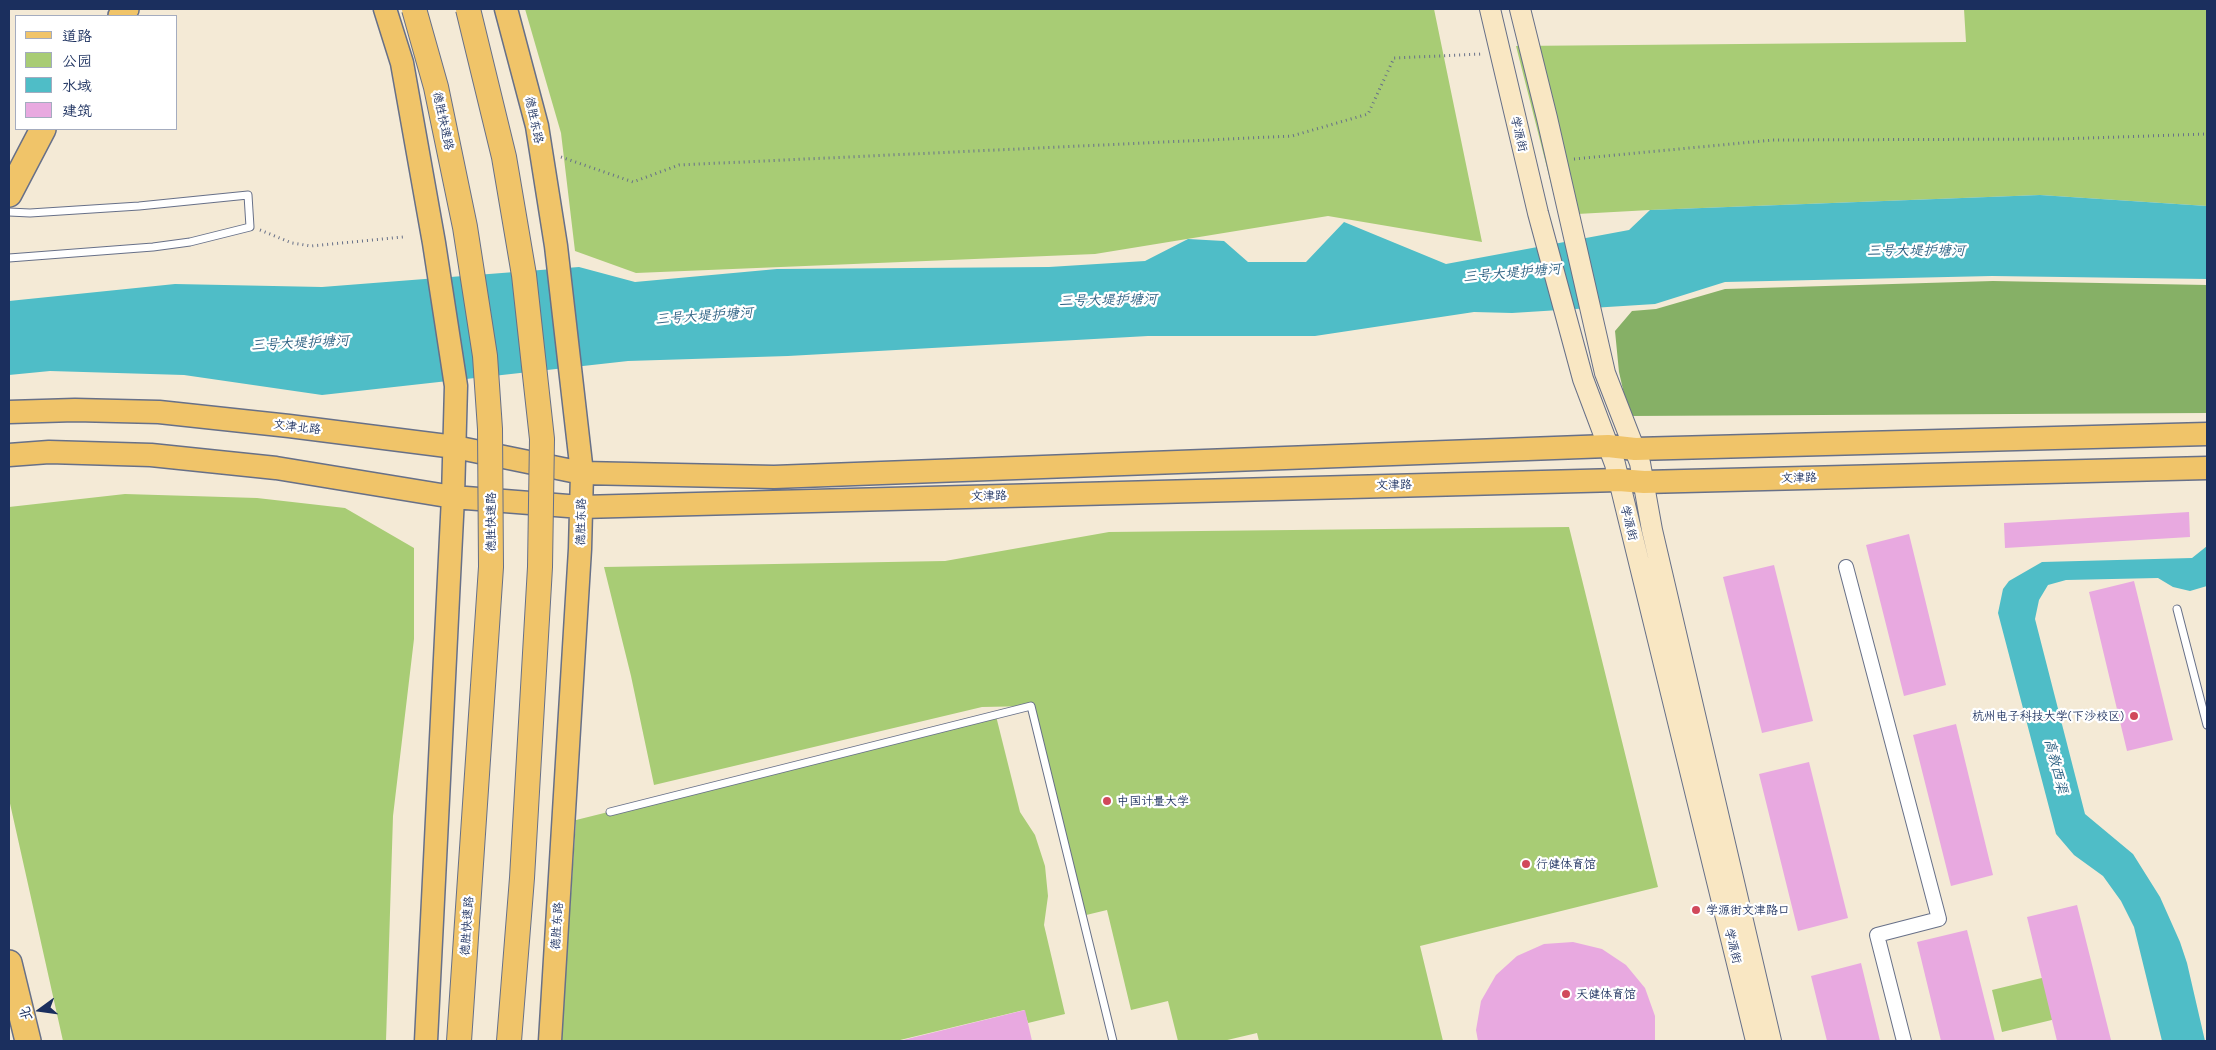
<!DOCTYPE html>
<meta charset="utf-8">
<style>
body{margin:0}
#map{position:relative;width:2216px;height:1050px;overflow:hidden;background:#f4ead6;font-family:Mali,"LXGW WenKai TC",sans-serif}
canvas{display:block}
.frame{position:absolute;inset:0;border:10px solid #1b2f5e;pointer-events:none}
.legend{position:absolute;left:15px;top:15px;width:162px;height:115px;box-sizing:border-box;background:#fff;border:1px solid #a4acbf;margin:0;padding:6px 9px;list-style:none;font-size:15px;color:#1b2f5e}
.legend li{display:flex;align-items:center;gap:10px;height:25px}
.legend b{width:25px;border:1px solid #a4acbf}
.north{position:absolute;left:15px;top:985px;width:50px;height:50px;-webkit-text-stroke:4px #fff;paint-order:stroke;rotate:256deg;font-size:14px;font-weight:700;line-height:20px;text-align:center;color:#1b2f5e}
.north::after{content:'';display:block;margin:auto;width:18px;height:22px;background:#1b2f5e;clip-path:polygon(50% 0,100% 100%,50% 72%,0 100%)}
</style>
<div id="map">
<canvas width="2216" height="1050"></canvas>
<div class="frame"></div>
<ul class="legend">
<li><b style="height:6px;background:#f0c469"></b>道路</li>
<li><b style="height:14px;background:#a8cc75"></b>公园</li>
<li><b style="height:14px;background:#4fbdc7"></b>水域</li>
<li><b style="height:14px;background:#e8a9e0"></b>建筑</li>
</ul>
<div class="north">北</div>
</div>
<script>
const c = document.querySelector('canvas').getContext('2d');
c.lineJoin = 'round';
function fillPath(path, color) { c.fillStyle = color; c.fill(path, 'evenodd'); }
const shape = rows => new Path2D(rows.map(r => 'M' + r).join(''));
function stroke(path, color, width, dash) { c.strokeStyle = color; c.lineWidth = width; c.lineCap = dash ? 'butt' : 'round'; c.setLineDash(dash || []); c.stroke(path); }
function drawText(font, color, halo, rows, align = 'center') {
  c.font = font + ' Mali,"LXGW WenKai TC",sans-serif'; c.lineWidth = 4.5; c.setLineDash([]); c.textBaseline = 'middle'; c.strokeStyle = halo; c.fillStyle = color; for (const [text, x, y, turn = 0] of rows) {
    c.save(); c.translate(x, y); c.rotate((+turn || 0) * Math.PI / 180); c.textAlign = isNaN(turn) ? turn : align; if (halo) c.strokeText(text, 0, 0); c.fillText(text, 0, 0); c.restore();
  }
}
const green = shape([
 [525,9,1434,9,1482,242,1328,216,1095,254,636,273,575,251,561,133],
 [1964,9,2207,9,2207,206,2040,195,1650,210,1559,215,1516,46,1966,42],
 [125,494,257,498,345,508,414,548,414,639,393,816,386,1041,63,1041,9,799,9,507],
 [1569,527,1658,887,1420,946,1443,1041,1259,1041,1257,1033,1223,1041,1178,1041,1168,1001,1131,1010,1107,910,1082,916,1031,706,982,707,654,785,631,676,604,567,945,561,1109,532],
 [996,716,1020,812,1035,835,1045,866,1048,896,1044,925,1065,1014,1028,1023,1024,1010,896,1041,561,1041,576,820],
 [2079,969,2089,1011,2002,1032,1992,990]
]);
const forest = shape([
 [1993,281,2207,285,2207,413,1629,416,1619,372,1615,331,1632,311,1656,309,1725,289]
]);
const water = shape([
 [2040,195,2207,206,2207,279,1992,276,1725,282,1655,304,1512,313,1474,312,1315,336,1148,336,788,356,628,361,322,395,184,375,50,371,9,375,9,301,175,284,322,287,579,267,635,282,777,269,1049,267,1145,261,1188,239,1224,241,1248,262,1306,262,1344,222,1446,264,1629,230,1650,210],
 [2207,546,2207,586,2190,591,2173,587,2158,578,2066,580,2048,585,2039,600,2035,619,2085,814,2133,854,2160,897,2180,942,2187,963,2205,1041,2162,1041,2134,927,2121,901,2103,876,2074,855,2056,834,1998,613,2003,589,2009,581,2042,562,2192,558]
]);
const building = shape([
 [2189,512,2190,537,2005,548,2004,523],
 [1909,534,1946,685,1904,696,1866,545],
 [1774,565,1813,721,1762,733,1723,577],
 [2134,581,2173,740,2127,751,2089,592],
 [1956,724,1993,875,1951,886,1913,735],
 [1809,762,1848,918,1798,931,1759,774],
 [2077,905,2111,1040,2108,1041,2057,1041,2027,917],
 [1967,930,1995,1041,1941,1041,1917,942],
 [1573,942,1602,949,1626,965,1645,988,1655,1016,1655,1041,1478,1041,1476,1030,1481,1001,1496,975,1517,956,1544,944],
 [1861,963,1880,1041,1827,1041,1811,976],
 [1025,1010,1032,1041,899,1041]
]);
const path = shape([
 [561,157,633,182,679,165,1292,136,1368,114,1394,58,1482,54],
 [1574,159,1773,140,2059,139,2207,134],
 [260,230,292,243,311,246,403,237]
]);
const service = shape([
 [9,212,30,213,139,206,248,195,250,227,190,242,153,247,9,258],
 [2177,609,2207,725],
 [610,812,1031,706,1113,1041]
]);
const minor = shape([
 [1846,567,1939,919,1877,935,1904,1041]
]);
const secondary = shape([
 [1490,9,1538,213,1583,379,1615,464,1756,1041],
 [1520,9,1547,118,1605,373,1640,463,1652,530,1771,1041]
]);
const primary = shape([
 [385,9,402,63,434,243,456,386,453,497,426,1041],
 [506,9,537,126,556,246,582,473,580,549,550,1041],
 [9,412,75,410,159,412,289,426,455,447,582,473,774,477,1608,446,1635,449,2207,434],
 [9,455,49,452,151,455,276,468,453,497,581,507,1619,480,1644,482,2207,468]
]);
const motorway = shape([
 [121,16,126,9],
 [9,194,43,129],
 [9,963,28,1041]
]);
const trunkBridge = shape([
 [414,9,436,87,465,227,485,356,490,429,491,567,459,1041],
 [468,9,504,157,524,275,542,439,540,567,522,878,509,1041]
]);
const markers = [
 [2134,716,5,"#d1495b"],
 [1107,801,5,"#d1495b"],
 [1526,864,5,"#d1495b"],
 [1696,910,5,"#d1495b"],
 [1566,994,5,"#d1495b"]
];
const streetNames = [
 ["德胜东路",534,120,78],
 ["德胜快速路",443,121,78],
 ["学源街",1519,134,77],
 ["文津北路",297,427,7],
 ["文津路",1799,478,-1],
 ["文津路",1394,485,-1],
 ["文津路",989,496,-1],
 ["德胜快速路",491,522,-90],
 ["德胜东路",581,522,-89],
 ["学源街",1629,523,76],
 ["德胜快速路",467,926,-86],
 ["德胜东路",557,926,-86],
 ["学源街",1733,946,76]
];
const poiNames = [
 ["杭州电子科技大学(下沙校区)",2124,716,"right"],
 ["中国计量大学",1117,801],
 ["行健体育馆",1536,864],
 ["学源街文津路口",1706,910],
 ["天健体育馆",1576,994]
];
const waterNames = [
 ["三号大堤护塘河",1916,251],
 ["三号大堤护塘河",1512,273,-5],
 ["三号大堤护塘河",1108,300,-1],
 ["三号大堤护塘河",704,316,-4],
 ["三号大堤护塘河",300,343,-3],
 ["高教西渠",2056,766,76]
];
fillPath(green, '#a8cc75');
fillPath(forest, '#86b066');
fillPath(water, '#4fbdc7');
fillPath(building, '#e8a9e0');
stroke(service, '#677088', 9);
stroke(minor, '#677088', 16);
stroke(secondary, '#677088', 22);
stroke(primary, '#677088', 25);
stroke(motorway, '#677088', 28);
stroke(path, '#677088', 3, [1, 4]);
stroke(service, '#fff', 7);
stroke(minor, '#fff', 14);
stroke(secondary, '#f9e7c3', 20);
stroke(primary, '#f0c469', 22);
stroke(motorway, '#f0c469', 25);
stroke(trunkBridge, '#677088', 26, []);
stroke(trunkBridge, '#f0c469', 24);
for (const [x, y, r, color] of markers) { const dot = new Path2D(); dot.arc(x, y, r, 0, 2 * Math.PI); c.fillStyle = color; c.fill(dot); stroke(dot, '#fff', 2); }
drawText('12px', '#1b2f5e', '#fff', streetNames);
drawText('12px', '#1b2f5e', '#fff', poiNames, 'left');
drawText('italic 14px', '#2d6183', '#fff', waterNames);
</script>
